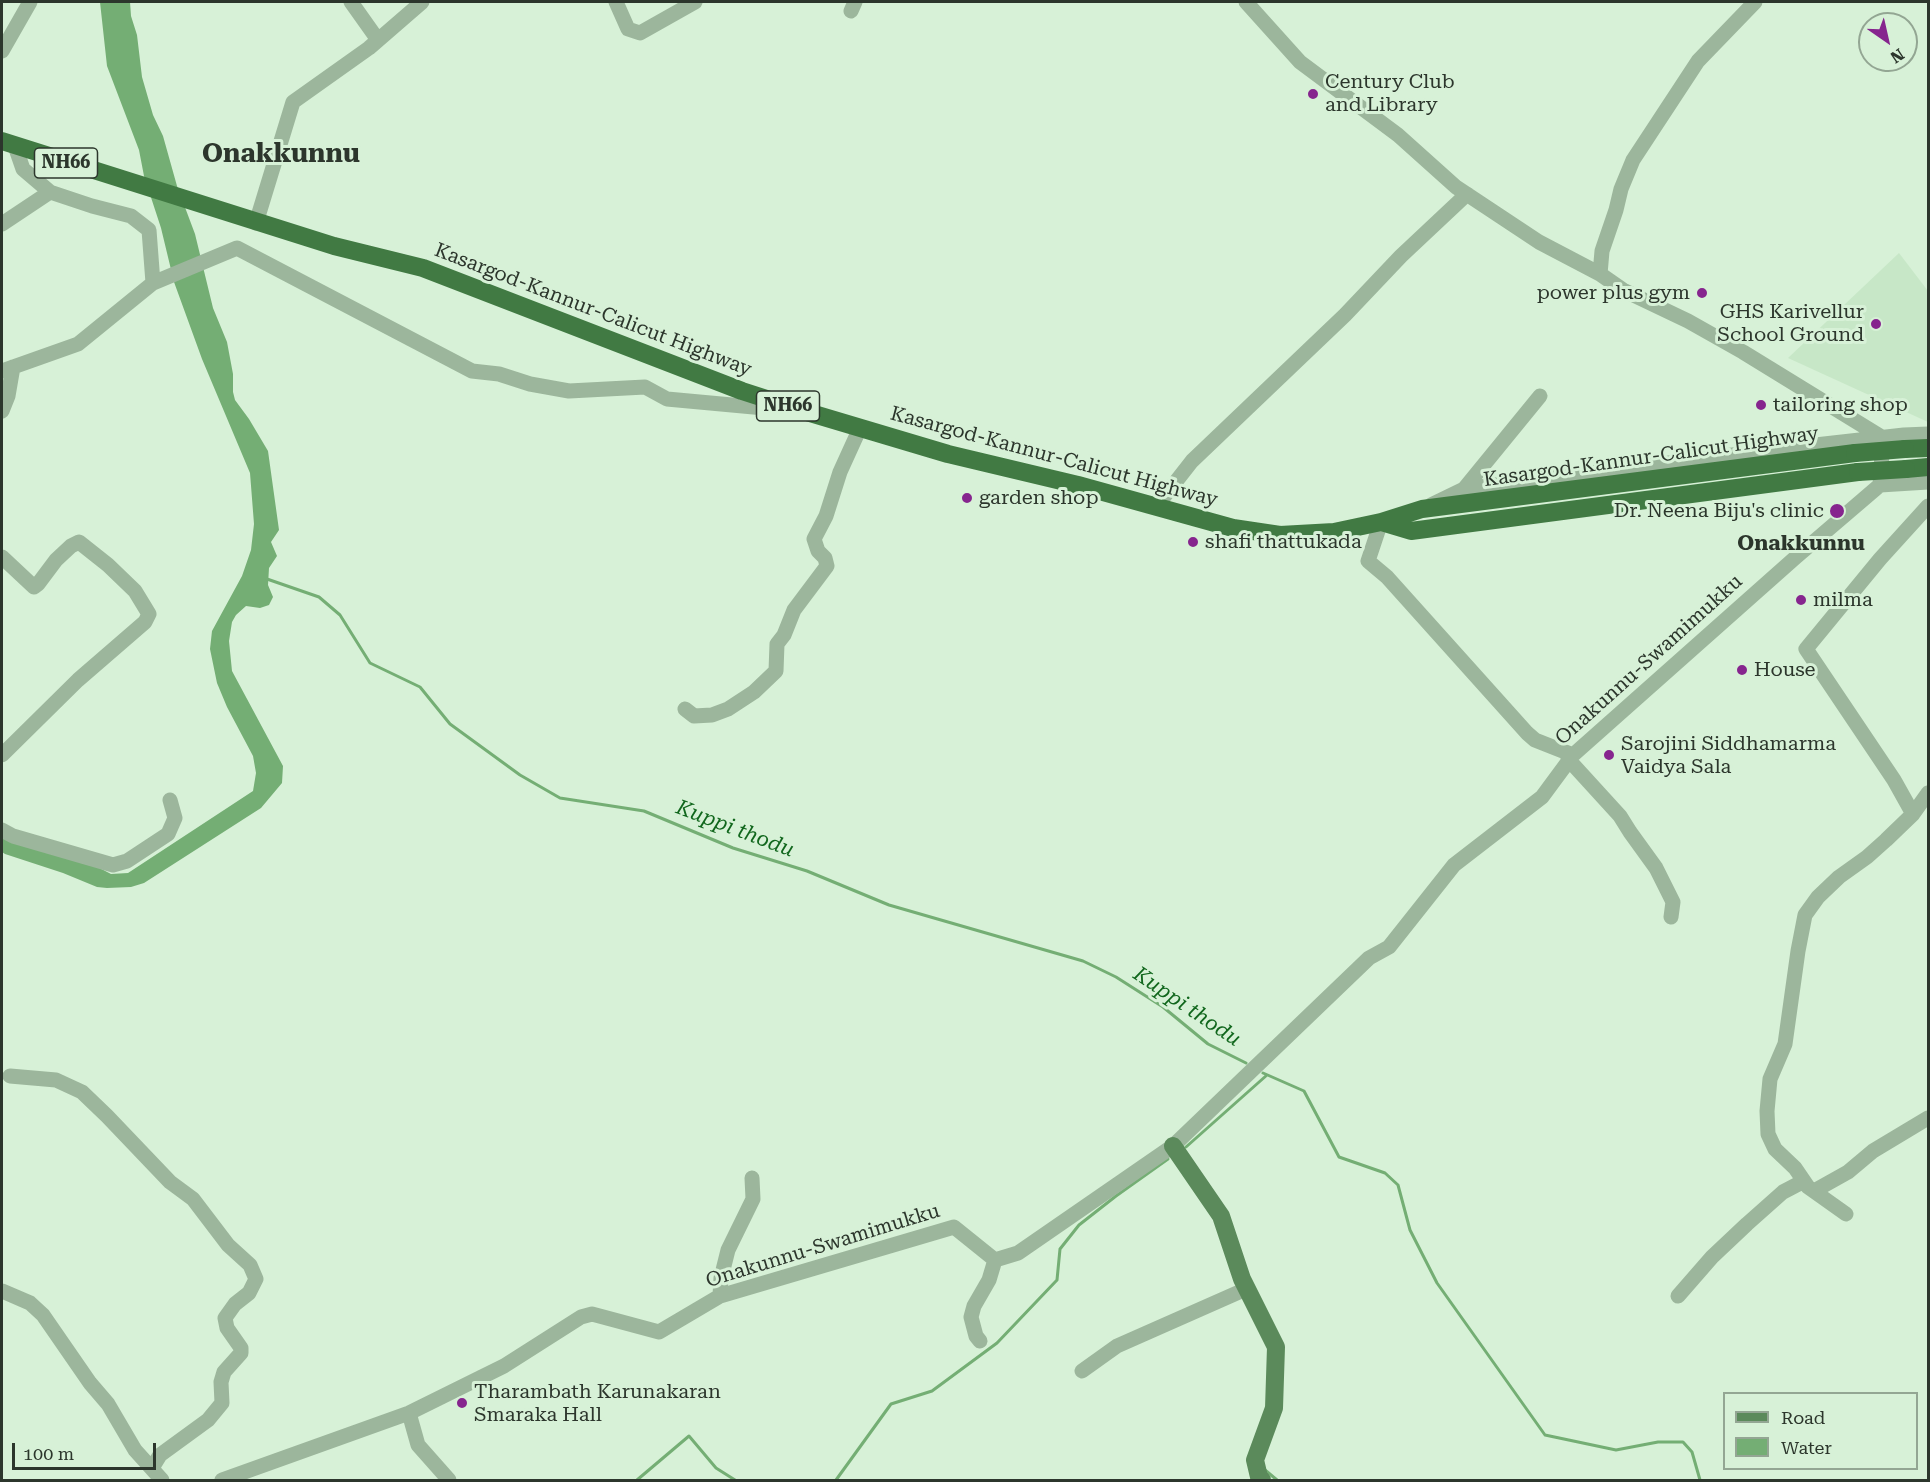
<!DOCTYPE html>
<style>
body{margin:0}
#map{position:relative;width:1930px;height:1482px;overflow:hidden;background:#d7f1d7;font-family:"Roboto Serif",serif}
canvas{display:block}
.frame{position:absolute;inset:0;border:3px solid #2c362c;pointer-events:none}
.legend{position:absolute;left:1723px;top:1392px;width:195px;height:78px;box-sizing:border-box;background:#d7f1d7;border:2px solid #93a693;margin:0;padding:8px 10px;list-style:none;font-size:18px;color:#2c362c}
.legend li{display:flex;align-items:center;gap:12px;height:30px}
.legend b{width:30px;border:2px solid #93a693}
.north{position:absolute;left:1858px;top:12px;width:60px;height:60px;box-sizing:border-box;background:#d7f1d7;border:2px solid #93a693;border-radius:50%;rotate:146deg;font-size:16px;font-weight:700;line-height:24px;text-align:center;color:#2c362c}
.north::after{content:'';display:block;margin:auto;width:21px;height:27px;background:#86258e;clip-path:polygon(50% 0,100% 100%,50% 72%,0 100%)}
.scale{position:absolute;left:12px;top:1443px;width:144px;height:27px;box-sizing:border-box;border:3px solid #2c362c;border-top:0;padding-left:8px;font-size:18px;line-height:21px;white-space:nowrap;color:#2c362c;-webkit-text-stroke:4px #d7f1d7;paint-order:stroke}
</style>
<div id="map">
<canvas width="1930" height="1482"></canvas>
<div class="frame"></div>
<ul class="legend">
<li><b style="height:8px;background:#5b8a5b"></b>Road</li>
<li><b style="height:16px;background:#74ae74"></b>Water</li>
</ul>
<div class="north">N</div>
<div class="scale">100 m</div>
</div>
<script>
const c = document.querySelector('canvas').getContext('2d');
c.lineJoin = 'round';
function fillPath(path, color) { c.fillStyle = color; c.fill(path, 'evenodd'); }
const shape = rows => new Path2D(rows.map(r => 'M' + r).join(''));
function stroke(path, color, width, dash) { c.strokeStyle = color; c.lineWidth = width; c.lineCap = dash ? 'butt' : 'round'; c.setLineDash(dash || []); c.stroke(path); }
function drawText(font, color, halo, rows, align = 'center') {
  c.font = font + ' "Roboto Serif",serif'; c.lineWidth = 6; c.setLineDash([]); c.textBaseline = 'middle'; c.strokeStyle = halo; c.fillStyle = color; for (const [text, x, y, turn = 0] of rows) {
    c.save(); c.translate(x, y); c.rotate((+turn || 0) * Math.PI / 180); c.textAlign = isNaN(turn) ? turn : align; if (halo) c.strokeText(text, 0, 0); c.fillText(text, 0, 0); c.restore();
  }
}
const built = shape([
 [1899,253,1928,291,1928,422,1788,358]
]);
const water = shape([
 [100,2,130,2,131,16,137,35,142,77,153,115,163,136,177,186,195,234,213,308,227,342,233,374,233,392,235,400,249,419,268,451,279,530,271,542,277,556,269,568,268,585,273,597,269,605,260,608,246,606,236,615,232,622,229,641,232,671,283,766,282,783,261,808,144,883,131,887,107,888,97,887,63,873,5,854,2,852,2,833,86,861,111,874,128,873,253,791,256,773,253,756,227,707,217,683,210,649,212,631,242,576,251,550,254,524,250,473,202,359,174,282,161,228,144,176,139,150,107,66]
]);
const stream = shape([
 [267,579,319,597,340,615,370,663,420,687,450,724,520,775,560,798,644,811,733,848,807,871,889,905,1083,961,1116,977,1163,1007,1208,1044,1246,1063],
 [1263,1073,1304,1091,1339,1157,1385,1173,1398,1185,1410,1230,1437,1283,1545,1435,1616,1450,1658,1442,1683,1442,1692,1452,1700,1480],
 [1186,1147,1267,1075],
 [1265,1470,1277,1480],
 [637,1480,689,1436,716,1468,735,1480],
 [836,1480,891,1404,932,1391,997,1343,1057,1280,1060,1249,1079,1225,1116,1196,1168,1159]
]);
const minor = shape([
 [351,2,378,40],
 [616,2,628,29,640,33,695,2],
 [1246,2,1300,62,1398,135,1456,187,1539,242,1600,274],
 [851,11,855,2],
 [2,51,30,2],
 [15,146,23,169,50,192,92,206,131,216,149,230,153,283],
 [256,223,293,102,369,48,422,2],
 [2,224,50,192],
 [2,371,78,344,153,283,237,248,472,371,499,374,530,384,569,391,645,387,667,399,786,410],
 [2,411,8,396,13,367],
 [1880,485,1928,482],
 [1464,489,1540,396],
 [1431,505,1464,489,1780,449,1904,435,1928,434],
 [1156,507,1192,461,1345,315,1401,256,1467,194],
 [1381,522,1368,561,1387,577,1527,733,1535,740,1573,755],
 [2,557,34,587,38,584,56,560,71,546,79,542,108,565,135,591,149,614,145,622,78,680,2,755],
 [685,709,694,716,712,715,728,709,754,692,776,671,777,644,784,635,794,610,827,566,825,558,818,551,814,539,826,516,840,472,860,428],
 [1568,759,1620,816,1630,832,1656,868,1673,902,1671,917],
 [1913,814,1894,780,1806,649,1880,559,1928,506],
 [2,830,13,836,113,865,127,861,168,834,175,818,170,800],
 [10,1076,56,1080,82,1092,107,1116,170,1182,193,1199,228,1245,250,1265,256,1279,249,1293,235,1304,225,1318,227,1328,241,1348,241,1353,224,1372,221,1382,222,1403,208,1420,160,1455,152,1468],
 [1814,1191,1848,1172,1873,1151,1928,1118],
 [1846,1214,1808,1187,1795,1168,1775,1149,1768,1134,1767,1111,1770,1079,1785,1044,1798,951,1805,915,1818,897,1839,877,1867,857,1886,840,1913,814,1928,793],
 [2,1291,30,1303,43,1315,90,1383,108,1404,135,1450,162,1480],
 [720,1296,721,1278,728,1250,753,1199,752,1178],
 [1678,1296,1712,1257,1747,1224,1783,1192,1804,1181],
 [980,1341,976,1336,971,1317,974,1306,989,1280,995,1260],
 [1082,1371,1117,1346,1246,1289],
 [409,1413,418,1445,449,1480],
 [222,1480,409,1413,504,1366,581,1317,592,1314,659,1332,720,1296,954,1227,995,1260,1018,1253,1173,1146,1369,958,1389,947,1454,865,1542,797,1573,755,1796,557,1880,485,1883,438,1743,352,1688,321,1623,290,1600,274,1602,251,1616,210,1621,189,1633,160,1698,61,1755,2]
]);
const major = shape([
 [1173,1146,1221,1216,1242,1279,1276,1347,1274,1408,1255,1460,1259,1477,1262,1480]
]);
const highway = shape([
 [2,141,334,246,423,268,742,391,807,412,948,454,1078,485,1233,528,1280,535,1334,532,1381,522,1422,509,1855,453],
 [1905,449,1928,448],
 [1906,469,1928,467],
 [1381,522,1411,531,1858,472]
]);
const highwayBridge = shape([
 [1855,453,1905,449],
 [1858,472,1906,469]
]);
const markers = [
 [1313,94,6,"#86258e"],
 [1702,293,6,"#86258e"],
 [1876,324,6,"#86258e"],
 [1761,405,6,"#86258e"],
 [967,498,6,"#86258e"],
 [1837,511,8,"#86258e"],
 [1193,542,6,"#86258e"],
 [1801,600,6,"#86258e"],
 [1742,670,6,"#86258e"],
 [1609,755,6,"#86258e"],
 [462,1403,6,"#86258e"]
];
const shields = [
 [66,163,63],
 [788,406,63]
];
const shieldNames = [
 ["NH66",66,163],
 ["NH66",788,406]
];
const poiNames = [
 ["Century Club",1325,82],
 ["and Library",1325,105],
 ["power plus gym",1690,293,"right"],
 ["GHS Karivellur",1864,312,"right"],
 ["School Ground",1864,335,"right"],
 ["tailoring shop",1773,405],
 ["garden shop",979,498],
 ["Dr. Neena Biju's clinic",1824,511,"right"],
 ["shafi thattukada",1205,542],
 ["milma",1813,600],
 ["House",1754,670],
 ["Sarojini Siddhamarma",1621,744],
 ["Vaidya Sala",1621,767],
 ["Tharambath Karunakaran",474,1392],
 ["Smaraka Hall",474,1415]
];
const streetNames = [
 ["Kasargod-Kannur-Calicut Highway",593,310,21],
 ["Kasargod-Kannur-Calicut Highway",1054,457,15],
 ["Kasargod-Kannur-Calicut Highway",1651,457,-8],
 ["Onakunnu-Swamimukku",1649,660,-42],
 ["Onakunnu-Swamimukku",823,1246,-17]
];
const neighbourhoodNames = [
 ["Onakkunnu",1801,544]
];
const waterNames = [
 ["Kuppi thodu",735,829,21],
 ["Kuppi thodu",1187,1007,34]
];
const districtNames = [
 ["Onakkunnu",281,154]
];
fillPath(built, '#c7e7c7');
fillPath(water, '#74ae74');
stroke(stream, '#74ae74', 3);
stroke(minor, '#9cb69c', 15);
stroke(major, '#5b8a5b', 18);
stroke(highway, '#417a43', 18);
stroke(highwayBridge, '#417a43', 18);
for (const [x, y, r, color] of markers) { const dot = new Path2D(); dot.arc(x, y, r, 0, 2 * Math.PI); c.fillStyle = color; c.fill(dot); stroke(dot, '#d7f1d7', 2); }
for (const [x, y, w] of shields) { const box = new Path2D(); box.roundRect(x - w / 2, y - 15, w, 30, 4.5); c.fillStyle = '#d7f1d7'; c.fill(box); stroke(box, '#2c362c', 1.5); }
drawText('bold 18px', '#2c362c', null, shieldNames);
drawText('20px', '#2c362c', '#d7f1d7', poiNames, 'left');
drawText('20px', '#2c362c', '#d7f1d7', streetNames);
drawText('bold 21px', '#2c362c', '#d7f1d7', neighbourhoodNames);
drawText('italic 21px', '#11671d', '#d7f1d7', waterNames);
drawText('bold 26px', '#2c362c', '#d7f1d7', districtNames);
</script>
